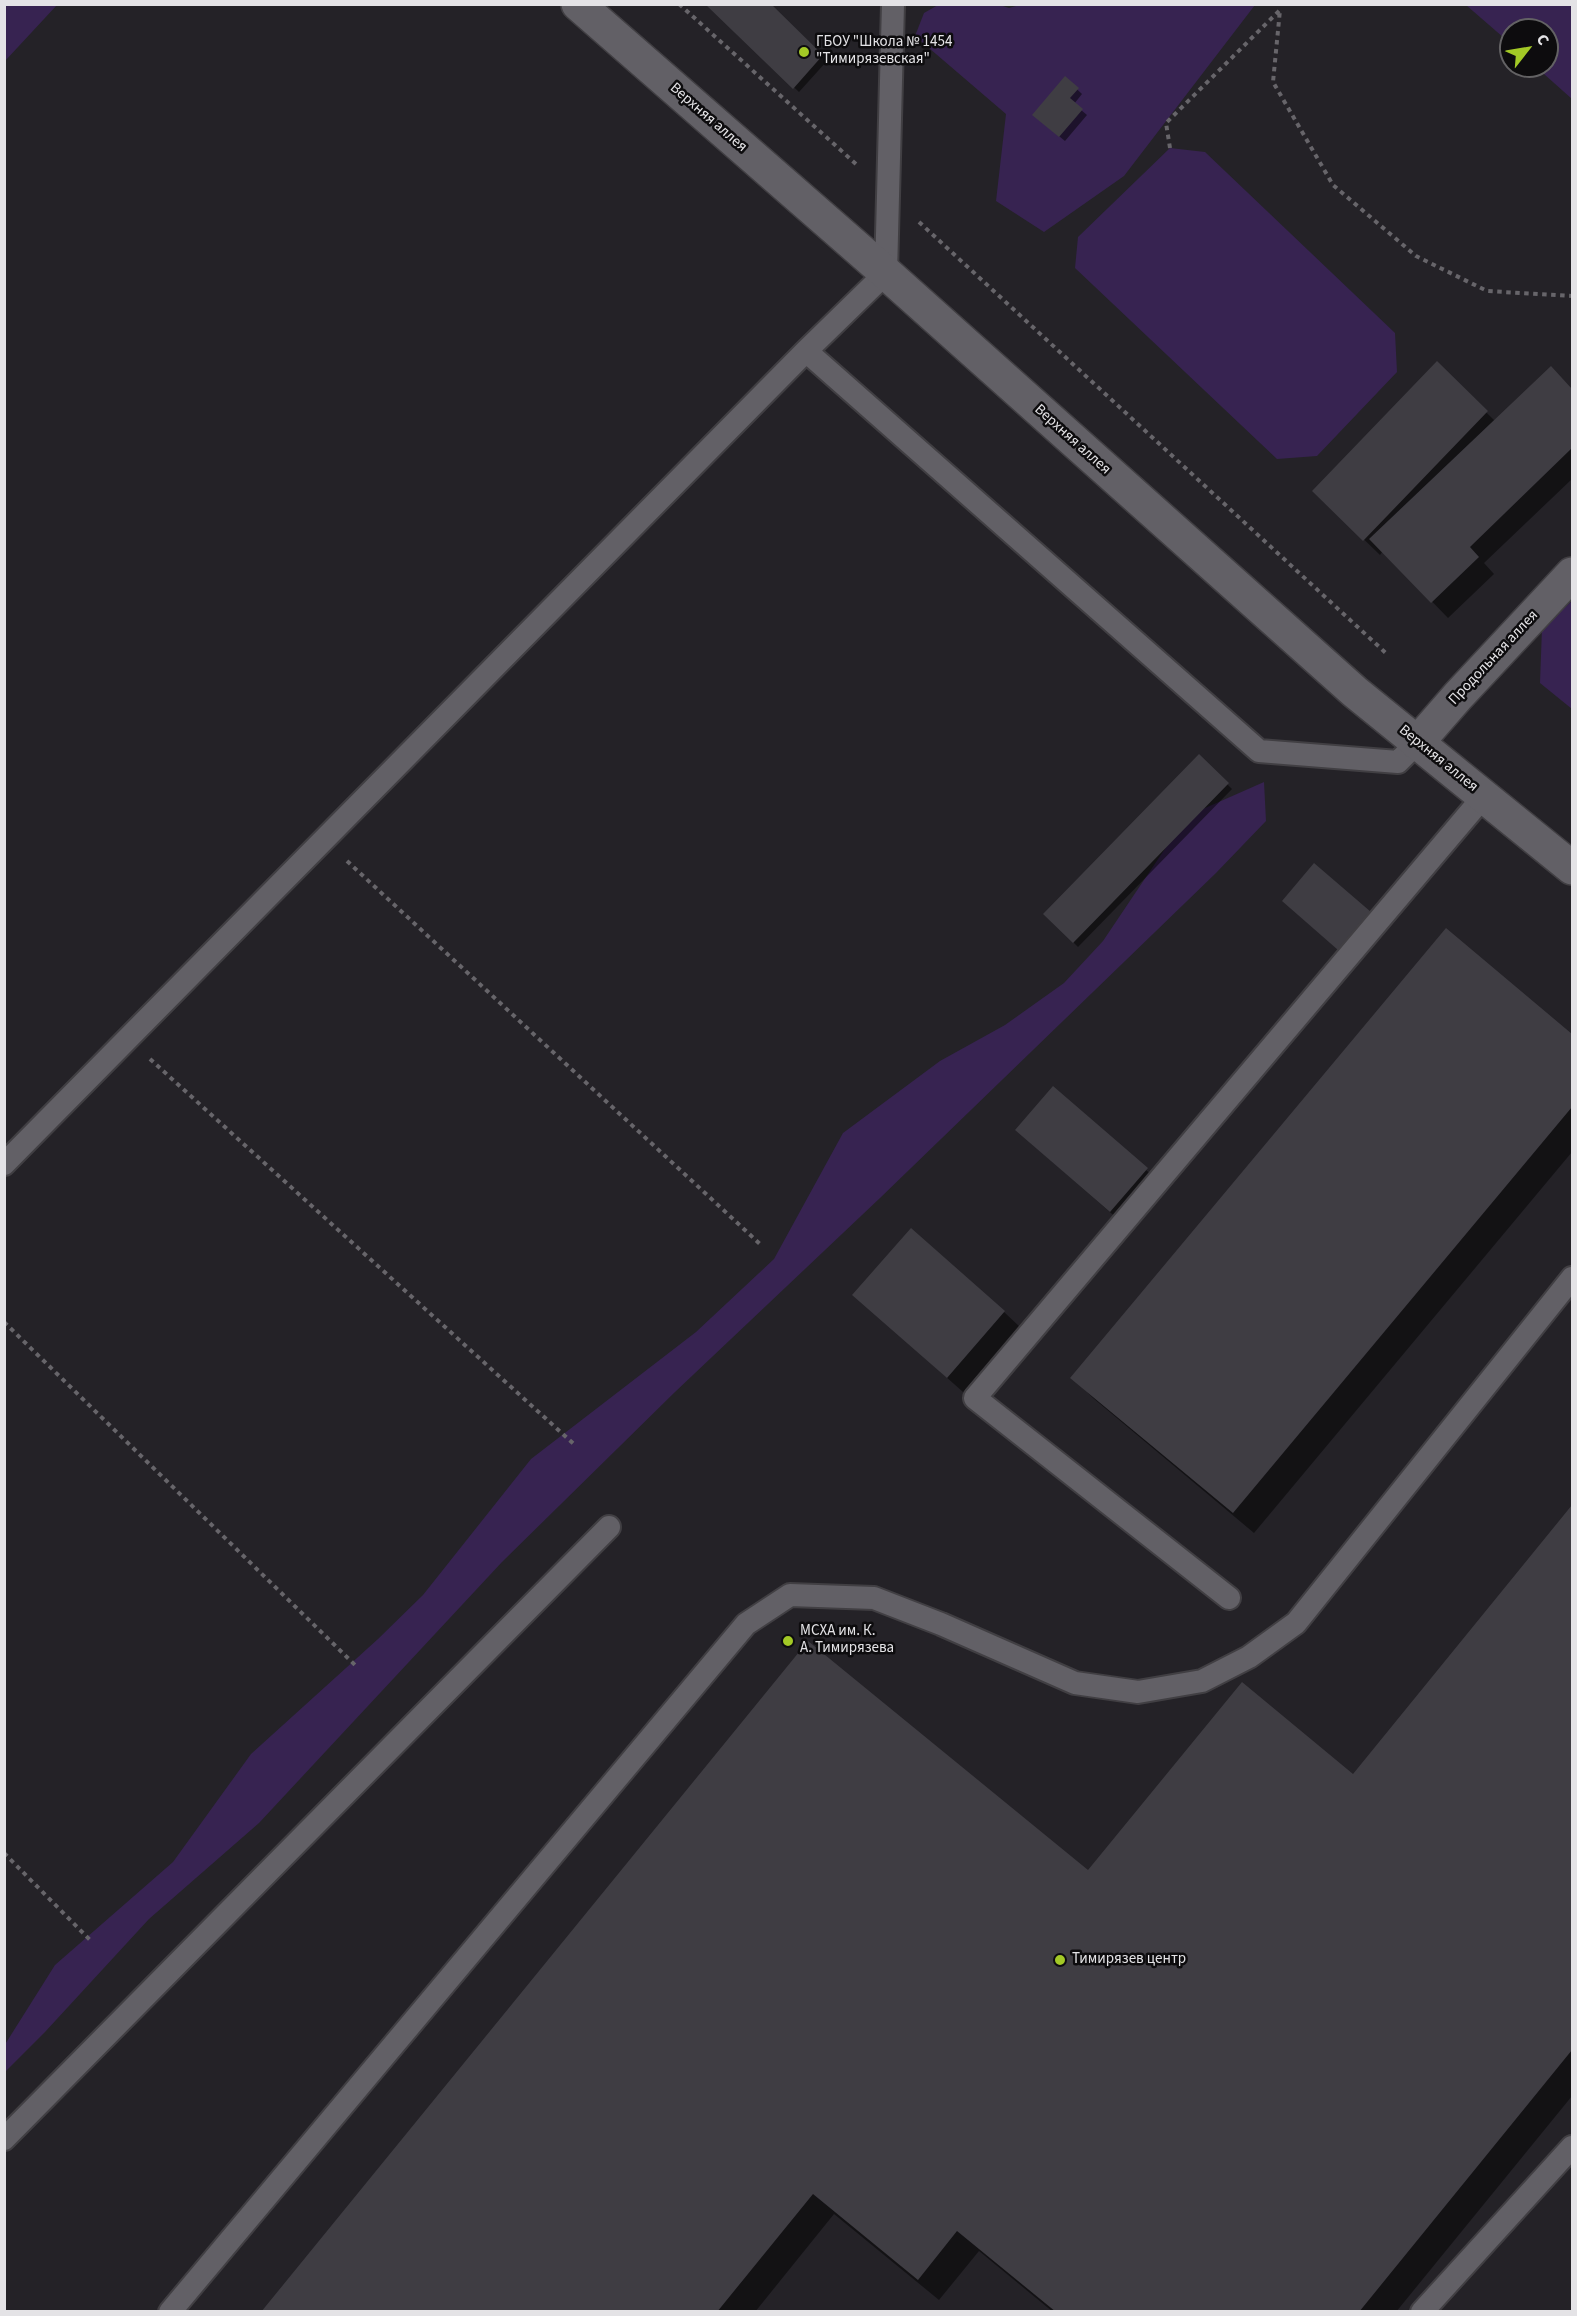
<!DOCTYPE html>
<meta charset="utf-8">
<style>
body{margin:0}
#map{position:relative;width:1577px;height:2316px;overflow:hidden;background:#242227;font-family:"Source Sans 3",sans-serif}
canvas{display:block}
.frame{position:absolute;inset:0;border:6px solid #e4e3e6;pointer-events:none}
.north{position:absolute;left:1499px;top:18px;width:60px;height:60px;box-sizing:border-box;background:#0d0c0e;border:2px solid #636264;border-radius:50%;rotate:59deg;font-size:16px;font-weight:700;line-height:24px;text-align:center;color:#e4e3e6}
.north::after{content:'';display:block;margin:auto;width:21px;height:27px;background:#a3c926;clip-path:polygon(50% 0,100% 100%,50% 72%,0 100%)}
</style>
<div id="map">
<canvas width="1577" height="2316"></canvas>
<div class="frame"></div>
<div class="north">С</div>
</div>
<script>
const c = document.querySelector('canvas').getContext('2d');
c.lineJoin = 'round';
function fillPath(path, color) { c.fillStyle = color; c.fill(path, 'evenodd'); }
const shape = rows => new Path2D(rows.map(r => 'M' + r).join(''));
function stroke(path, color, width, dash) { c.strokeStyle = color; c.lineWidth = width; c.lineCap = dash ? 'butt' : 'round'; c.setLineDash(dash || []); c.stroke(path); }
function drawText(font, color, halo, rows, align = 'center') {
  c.font = font + ' "Source Sans 3",sans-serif'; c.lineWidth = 5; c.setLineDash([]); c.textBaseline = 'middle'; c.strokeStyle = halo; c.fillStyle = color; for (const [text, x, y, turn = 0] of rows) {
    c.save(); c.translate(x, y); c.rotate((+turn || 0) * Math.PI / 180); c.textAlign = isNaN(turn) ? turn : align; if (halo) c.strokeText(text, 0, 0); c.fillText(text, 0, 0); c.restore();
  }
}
const green = shape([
 [5,4,57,5,5,61,4,5],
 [1023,4,1255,5,1124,176,1044,232,996,201,1006,114,915,36,924,13,938,5,1000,5,1009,8],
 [1466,5,1572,5,1572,99,1535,66,1547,66,1547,30,1511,30,1511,44],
 [1170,148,1205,152,1395,333,1397,372,1317,456,1277,459,1075,268,1078,237],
 [1572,601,1572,709,1540,683,1542,628],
 [1264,782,1266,821,1216,873,880,1198,675,1392,502,1562,259,1823,149,1919,45,2032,5,2072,4,2046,55,1965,173,1862,251,1754,378,1639,423,1595,531,1459,696,1332,774,1259,843,1133,940,1061,1005,1025,1064,983,1103,941,1187,816]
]);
const shadow = shape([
 [707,4,769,4,827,61,799,92],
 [1065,78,1082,94,1074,104,1087,115,1065,141,1039,120],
 [1437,364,1495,421,1551,368,1572,390,1572,479,1484,563,1494,574,1448,618,1383,551,1380,555,1314,491],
 [1199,756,1232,789,1078,947,1045,914],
 [1294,911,1370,913,1380,923,1349,959],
 [1446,930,1572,1036,1572,1152,1254,1533,1093,1398,1072,1377],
 [1053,1088,1163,1185,1127,1227,1033,1145],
 [854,1295,1004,1312,1020,1327,963,1392],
 [1572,1507,1572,2096,1396,2312,1053,2312,979,2251,939,2300,834,2214,755,2312,263,2312,1088,1872,1353,1776]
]);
const building = shape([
 [705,4,771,4,823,55,793,89],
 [1065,76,1079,88,1070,98,1083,109,1059,137,1032,115],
 [1437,361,1488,411,1363,541,1312,491],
 [1551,366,1572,389,1572,448,1470,547,1479,557,1431,603,1369,539],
 [1199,754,1229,783,1073,943,1043,914],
 [1314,863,1371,912,1338,950,1282,901],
 [1446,928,1572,1034,1572,1107,1233,1513,1070,1378],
 [1053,1086,1148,1168,1110,1212,1015,1130],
 [911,1228,1005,1311,947,1378,852,1295],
 [1572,1505,1572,2050,1359,2312,1056,2312,957,2231,918,2280,813,2194,717,2312,261,2312,808,1641,1088,1870,1242,1682,1353,1774]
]);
const path = shape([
 [679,4,856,164],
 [1170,148,1166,123,1280,10,1273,82,1333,185,1416,256,1487,291,1572,296],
 [919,222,1388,655],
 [347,861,760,1244],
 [150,1059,576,1446],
 [4,1322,355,1665],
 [4,1853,91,1941]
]);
const service = shape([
 [806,351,1259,751,1398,762,1417,743],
 [4,1164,806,351,886,273,893,4],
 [1229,1598,975,1398,1484,796],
 [4,2139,609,1527],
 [170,2312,746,1624,790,1595,874,1598,941,1624,1075,1683,1138,1692,1202,1681,1249,1657,1296,1623,1572,1278],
 [1422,2312,1572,2147]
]);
const minor = shape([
 [578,4,886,273,1355,692,1572,868],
 [1417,743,1458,696,1572,574]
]);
const markers = [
 [804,52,6,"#a3c926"],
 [788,1641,6,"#a3c926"],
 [1060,1960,6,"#a3c926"]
];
const poiNames = [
 ["ГБОУ \"Школа № 1454",816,43],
 ["\"Тимирязевская\"",816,60],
 ["МСХА им. К.",800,1632],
 ["А. Тимирязева",800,1649],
 ["Тимирязев центр",1072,1960]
];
const streetNames = [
 ["Верхняя аллея",708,118,41],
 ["Верхняя аллея",1072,440,42],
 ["Продольная аллея",1494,658,-47],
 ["Верхняя аллея",1438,759,39]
];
fillPath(green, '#372351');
fillPath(shadow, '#0007');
fillPath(building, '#3f3d43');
stroke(service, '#413f43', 26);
stroke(minor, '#413f43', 36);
stroke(path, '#67656a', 4, [4.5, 4.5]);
stroke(service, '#626066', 22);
stroke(minor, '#626066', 33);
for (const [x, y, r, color] of markers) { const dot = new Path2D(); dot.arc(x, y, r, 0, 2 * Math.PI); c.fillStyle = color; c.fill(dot); stroke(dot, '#0d0c0e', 2); }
drawText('15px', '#e4e3e6', '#0d0c0e', poiNames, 'left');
drawText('15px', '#e4e3e6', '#0d0c0e', streetNames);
</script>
